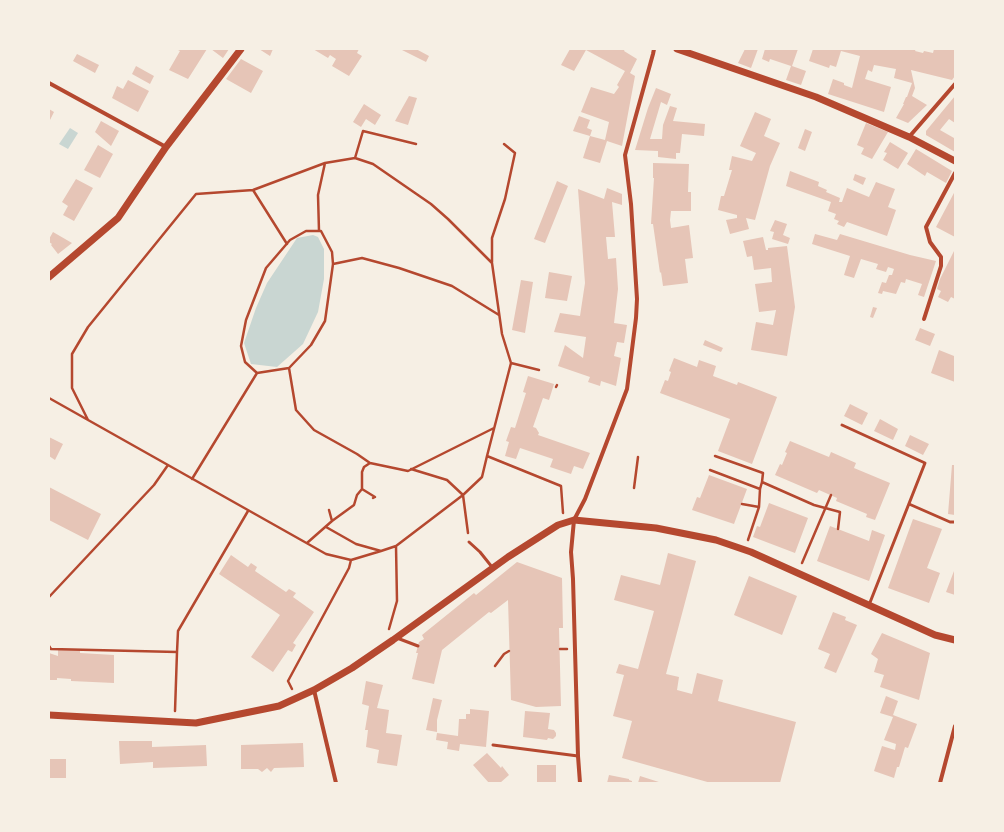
<!DOCTYPE html>
<style>
body{margin:0}
#map{position:relative;width:1004px;height:832px;overflow:hidden;background:#f6efe4;font-family:Arial,sans-serif}
canvas{display:block}
.frame{position:absolute;inset:0;border:50px solid #f6efe4;pointer-events:none}
</style>
<div id="map">
<canvas width="1004" height="832"></canvas>
<div class="frame"></div>
</div>
<script>
const c = document.querySelector('canvas').getContext('2d');
c.lineJoin = 'round';
function fillPath(path, color) { c.fillStyle = color; c.fill(path, 'evenodd'); }
const shape = rows => new Path2D(rows.map(r => 'M' + r).join(''));
function stroke(path, color, width, dash) { c.strokeStyle = color; c.lineWidth = width; c.lineCap = dash ? 'butt' : 'round'; c.setLineDash(dash || []); c.stroke(path); }
const water = shape([
 [70,128,78,133,68,149,59,144],
 [313,235,318,237,324,249,324,279,318,312,303,344,277,367,251,364,244,343,256,308,267,283,297,238]
]);
const building = shape([
 [176,49,207,49,188,79,169,70,180,51],
 [211,49,229,49,223,58],
 [259,49,273,49,270,56],
 [313,49,359,49,357,53,362,56,349,76,332,66,336,59,330,55,328,58],
 [400,49,416,49,429,56,426,62],
 [570,49,625,49,624,51,637,59,630,73,635,76,622,146,607,141,600,163,583,158,590,136,605,140,609,122,581,112,591,87,614,94,619,87,617,85,625,71,586,50,574,71,561,65],
 [745,49,758,49,751,68,738,63],
 [765,49,798,49,792,66,806,71,801,85,786,80,791,66,770,59,769,62,762,59],
 [813,49,916,49,915,51,923,53,924,51,933,53,934,49,955,49,955,76,952,80,911,70,915,88,912,96,927,105,908,123,896,118,904,104,903,104,906,97,907,97,912,83,894,78,896,69,874,65,872,72,868,70,865,79,891,87,884,112,828,94,833,79,844,83,844,85,852,88,860,56,841,51,836,67,830,65,829,68,809,61],
 [77,54,99,65,95,73,73,61],
 [241,59,263,71,251,93,226,79],
 [136,66,154,76,150,84,132,74],
 [128,80,149,91,138,112,112,98,117,86,123,89],
 [656,88,671,94,667,105,661,102,650,139,662,139,663,125,670,106,677,108,673,121,705,124,704,136,682,134,680,153,676,153,676,159,658,157,658,151,635,150,648,108],
 [409,96,417,98,408,125,395,121],
 [955,96,955,123,949,119,940,130,954,138,955,136,955,152,926,135,926,131],
 [364,104,381,115,375,125,366,119,361,127,353,122],
 [49,109,54,112,49,122],
 [755,112,771,119,764,136,780,143,770,166,755,220,746,218,749,229,730,234,726,220,737,218,737,215,718,210,721,196,724,196,732,170,729,170,732,156,752,161,756,153,740,146],
 [579,116,590,120,587,128,592,130,590,136,573,131],
 [101,121,119,131,111,146,95,132],
 [866,123,888,132,872,159,861,154,864,148,857,145],
 [805,129,812,132,805,151,798,148],
 [890,142,908,153,898,169,883,160,887,153,884,152],
 [98,145,113,154,100,178,84,170],
 [916,149,952,171,946,183,927,172,925,176,907,164],
 [653,163,689,164,688,192,691,192,691,211,671,211,670,220,671,228,689,225,693,258,685,259,688,283,663,286,661,272,660,273,653,224,651,224,654,178,653,178],
 [790,171,819,182,818,186,827,190,826,192,840,198,839,202,842,202,847,188,869,197,876,182,895,189,888,207,896,210,887,236,847,222,844,227,837,224,839,221,834,219,836,214,828,211,831,202,786,186],
 [855,174,866,178,863,185,853,180],
 [76,179,93,188,74,221,63,215,68,206,62,202],
 [557,181,568,186,545,243,534,239],
 [607,188,622,194,622,205,612,202,615,237,606,237,608,259,616,258,618,289,614,323,627,325,624,343,617,342,614,356,621,358,616,386,601,381,600,386,588,382,590,377,558,366,565,345,583,358,586,337,554,332,560,313,580,316,585,283,578,189,604,199],
 [955,191,955,237,936,227],
 [775,220,787,224,783,235,790,238,788,244,772,239,774,232,770,231],
 [53,232,72,243,58,254,51,245,52,244,49,242,49,239],
 [815,234,837,240,840,234,910,255,936,261,924,297,918,295,922,284,906,279,905,283,901,282,896,294,883,291,882,294,878,293,882,282,886,283,889,275,892,275,894,269,888,267,886,272,876,269,878,264,861,259,854,278,844,275,850,256,812,244],
 [763,237,766,250,768,250,768,248,787,246,795,307,787,356,751,350,756,322,773,325,776,310,759,312,755,284,772,282,771,268,754,270,752,256,747,257,743,241],
 [955,249,955,299,951,297,948,302,938,297,941,291,937,289,940,279],
 [549,272,572,276,567,301,545,298],
 [521,280,533,282,525,333,512,330],
 [873,307,877,308,873,318,870,317],
 [920,328,935,334,930,346,915,340],
 [705,340,723,348,721,352,703,345],
 [939,350,954,356,955,382,931,373],
 [674,358,697,367,699,360,716,366,713,376,737,385,738,382,777,397,752,464,718,451,730,419,660,393,665,380,668,381,671,372,669,371],
 [528,376,554,384,549,400,543,398,533,427,536,428,539,433,538,435,590,453,583,469,574,466,571,474,550,467,553,459,520,448,516,459,505,456,509,442,506,441,511,427,515,428,526,393,523,392],
 [850,404,868,413,862,425,844,416],
 [880,419,898,429,893,440,874,431],
 [910,435,929,444,923,455,905,446],
 [49,437,63,444,55,460,49,456],
 [790,441,829,457,831,452,856,463,854,468,890,483,875,520,866,517,867,514,836,501,837,498,819,490,817,493,775,475,780,464,782,465,787,453,785,452],
 [952,465,955,465,955,515,948,514],
 [709,475,747,489,734,524,692,510,697,497,700,498],
 [49,487,101,514,88,540,49,520],
 [769,503,808,518,795,553,753,537,757,526,760,527],
 [913,519,942,529,927,568,940,573,929,603,888,588],
 [830,526,869,541,872,530,885,535,869,581,817,561],
 [668,553,696,561,666,674,679,677,677,690,692,694,697,673,723,680,718,701,796,722,780,783,711,783,622,758,632,721,613,716,624,675,616,673,619,664,638,669,654,611,614,600,621,575,660,585],
 [231,555,248,567,251,563,257,567,255,571,286,592,289,589,296,593,293,597,314,612,293,643,296,645,292,652,288,650,273,672,251,657,280,615,219,574],
 [517,562,562,578,563,628,559,628,561,706,536,707,511,700,508,600,491,613,489,612,442,650,434,684,412,679,418,653,416,653,419,642,424,639,422,635,474,593,476,595],
 [954,571,955,571,955,595,946,592],
 [749,576,797,596,782,635,734,615],
 [833,612,846,617,845,620,857,625,836,673,824,668,830,654,818,649],
 [882,633,930,653,919,700,880,687,884,675,874,672,878,659,871,654],
 [58,649,80,650,80,653,114,655,114,683,71,681,71,679,57,678,57,680,49,680,49,653,58,656],
 [366,681,383,685,377,708,389,710,386,733,402,735,397,766,377,763,379,750,366,747,368,730,365,730,369,706,362,704],
 [886,696,898,701,893,715,917,724,908,748,905,747,899,767,897,767,894,778,874,771,882,746,895,750,896,744,884,740,893,717,880,713],
 [433,698,442,700,437,720,437,732,426,730],
 [470,709,489,711,486,747,460,744,459,751,447,749,448,742,436,740,437,733,458,736,459,719,466,719,466,714,470,714],
 [525,711,550,713,548,729,554,730,556,733,556,736,553,739,548,738,547,740,523,737],
 [119,741,152,741,152,747,206,745,207,766,153,768,153,762,120,764],
 [303,743,304,767,274,768,271,772,267,768,262,772,258,769,241,769,241,745],
 [487,753,501,768,502,766,509,775,500,783,489,783,473,765],
 [49,759,66,759,66,778,49,778],
 [537,765,556,765,556,783,537,783],
 [609,775,629,779,629,780,632,781,632,783,607,783],
 [640,776,662,783,638,783]
]);
const path = shape([
 [355,158,363,131,416,144],
 [253,190,287,244],
 [319,231,318,195,325,163],
 [492,262,492,238,505,199,515,153,504,144],
 [511,363,487,456,561,486,563,513],
 [257,373,245,362,241,346,246,320,266,268,290,240,306,231,321,231,332,252,333,264],
 [556,387,557,385],
 [49,398,326,554,351,560,381,551],
 [88,420,72,388,72,354,88,327,196,194,253,190,325,163,355,158,373,164,431,204,448,219,492,263,502,334,511,363,539,370],
 [494,428,408,471,370,463,357,454,314,430,296,410,289,368,311,345,325,321,333,264,362,258,399,268,452,286,499,315],
 [715,456,763,473,762,482,814,505,840,512,838,529],
 [370,463,364,467,362,472,362,489,375,497,373,498],
 [411,469,447,480,463,495,468,533],
 [710,470,760,489],
 [192,479,257,373,289,368],
 [634,488,638,457],
 [742,504,759,507],
 [329,510,332,521],
 [326,527,356,544,381,551,396,546,463,495,482,477,487,456],
 [748,540,759,507,760,489,762,482],
 [307,543,332,521,354,505,357,495,362,489],
 [802,563,831,495],
 [49,597,154,485,168,465],
 [389,629,397,601,396,546],
 [49,646,51,649,177,652,178,631,248,511],
 [560,649,567,649],
 [495,666,504,654,509,651],
 [292,689,288,681,349,568,351,560],
 [175,711,177,652]
]);
const service = shape([
 [842,425,925,463,869,605],
 [909,504,950,522,955,522],
 [469,542,480,552,492,567],
 [397,638,418,646],
 [493,745,578,756]
]);
const minor = shape([
 [49,83,166,147],
 [909,137,955,84],
 [924,319,941,266,941,257,930,242,926,227,955,173],
 [314,690,336,783],
 [580,783,578,756,573,579,571,552,574,520,585,499,627,389,636,318,637,299,631,204,625,155,653,54,654,49],
 [940,783,955,726]
]);
const tertiary = shape([
 [677,49,816,97,909,137,955,161],
 [49,277,118,218,166,147,241,49],
 [49,715,196,723,279,706,314,690,352,668,393,640,508,557,558,525,574,520,656,528,716,540,751,552,935,635,955,640]
]);
fillPath(water, '#c9d6d2');
fillPath(building, '#e6c5b7');
stroke(path, '#b5482f', 2.5);
stroke(service, '#b5482f', 3);
stroke(minor, '#b5482f', 4);
stroke(tertiary, '#b5482f', 7);
</script>
